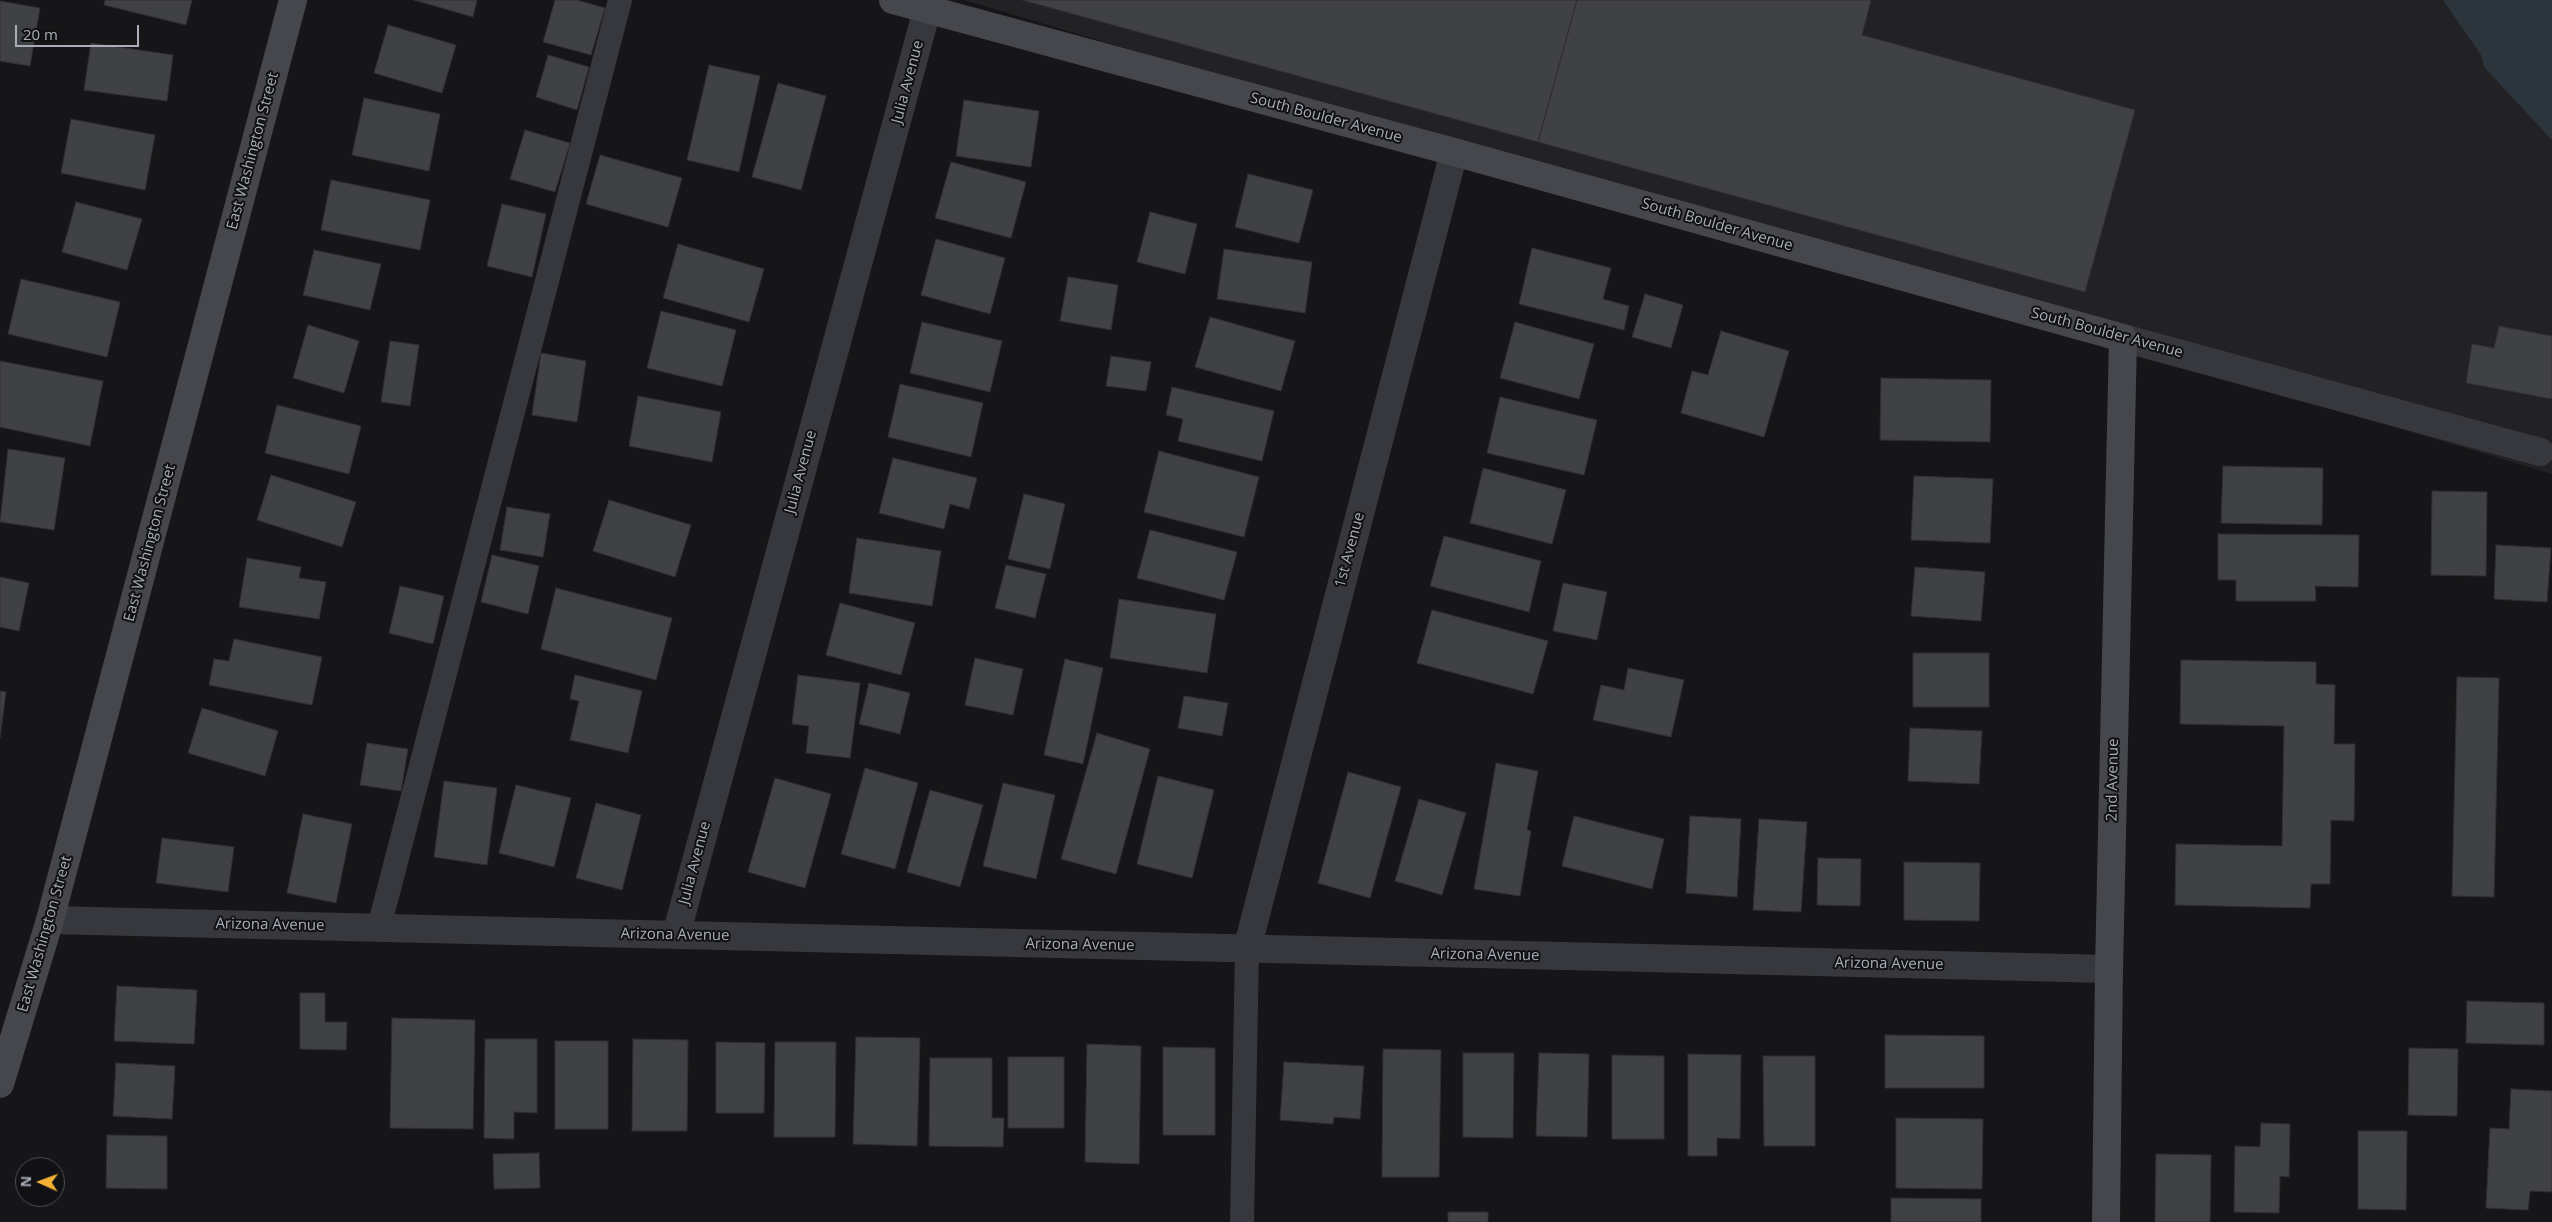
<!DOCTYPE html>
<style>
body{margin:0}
#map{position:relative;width:2552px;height:1222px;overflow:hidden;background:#161618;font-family:"Open Sans",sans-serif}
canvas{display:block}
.north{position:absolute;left:15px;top:1157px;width:50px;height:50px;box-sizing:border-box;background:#111113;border:1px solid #4d4f55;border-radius:50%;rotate:272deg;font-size:14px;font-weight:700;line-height:20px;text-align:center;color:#a8adb8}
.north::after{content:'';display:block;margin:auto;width:18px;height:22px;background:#f2b134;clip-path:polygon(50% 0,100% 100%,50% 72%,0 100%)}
.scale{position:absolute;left:15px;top:25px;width:124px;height:22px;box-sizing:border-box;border:2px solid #a8adb8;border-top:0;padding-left:6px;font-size:15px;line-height:18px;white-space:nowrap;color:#a8adb8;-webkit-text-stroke:4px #111113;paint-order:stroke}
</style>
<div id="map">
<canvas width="2552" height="1222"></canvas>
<div class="north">N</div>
<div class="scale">20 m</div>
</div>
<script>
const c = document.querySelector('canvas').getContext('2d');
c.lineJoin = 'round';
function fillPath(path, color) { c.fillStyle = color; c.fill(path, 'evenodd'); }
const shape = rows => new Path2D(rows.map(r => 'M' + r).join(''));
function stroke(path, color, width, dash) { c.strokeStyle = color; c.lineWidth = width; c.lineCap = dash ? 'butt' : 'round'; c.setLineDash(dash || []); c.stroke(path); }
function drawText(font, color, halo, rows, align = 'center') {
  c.font = font + ' "Open Sans",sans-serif'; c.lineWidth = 4; c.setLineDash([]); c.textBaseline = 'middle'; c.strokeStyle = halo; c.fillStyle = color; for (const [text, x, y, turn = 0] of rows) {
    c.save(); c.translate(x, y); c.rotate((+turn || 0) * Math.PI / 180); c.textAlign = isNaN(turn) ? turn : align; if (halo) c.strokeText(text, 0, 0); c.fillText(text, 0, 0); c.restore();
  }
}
const built = shape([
 [964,0,2552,0,2552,474]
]);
const water = shape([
 [2443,0,2552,0,2552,140,2484,67,2481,55]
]);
const building = shape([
 [105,0,192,0,186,25,104,5,105,0],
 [414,0,477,0,473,17,414,0],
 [555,0,577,0,605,8,591,55,543,42,555,0],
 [1022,0,1577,0,1538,142,1022,0],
 [1577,0,1871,0,1862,35,2135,110,2085,292,1538,142,1577,0],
 [0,1,40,8,30,66,0,61,0,1],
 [388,25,456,45,442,93,374,73,388,25],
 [91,43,173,55,167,101,84,90,91,43],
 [548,55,589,67,577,110,536,97,548,55],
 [709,65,760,76,739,172,687,160,709,65],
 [778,83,826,96,801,190,752,177,778,83],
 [364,98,440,114,429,171,352,155,364,98],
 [964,100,1039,111,1031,167,956,156,964,100],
 [71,119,155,135,145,190,61,173,71,119],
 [525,130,570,143,555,192,510,179,525,130],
 [600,155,682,178,668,227,586,204,600,155],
 [951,162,1026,182,1011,238,935,218,951,162],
 [1248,174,1313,190,1299,243,1235,227,1248,174],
 [331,180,430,200,420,250,321,230,331,180],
 [76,202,142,219,127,270,62,252,76,202],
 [502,204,546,214,532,277,487,266,502,204],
 [1150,212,1197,224,1185,274,1137,262,1150,212],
 [936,239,1005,258,990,314,921,295,936,239],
 [678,244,764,269,749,322,663,298,678,244],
 [1532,248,1611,268,1603,299,1629,306,1624,330,1519,304,1532,248],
 [1224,249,1312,262,1305,313,1217,299,1224,249],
 [314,250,381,264,370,310,303,295,314,250],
 [1068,277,1118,285,1111,330,1060,321,1068,277],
 [21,279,120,302,107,357,8,334,21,279],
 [1645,294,1683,305,1671,348,1632,337,1645,294],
 [661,311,736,330,722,386,647,368,661,311],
 [1210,317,1295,341,1281,391,1195,367,1210,317],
 [922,322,1002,341,990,392,910,373,922,322],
 [1515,322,1594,344,1579,399,1500,378,1515,322],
 [308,325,359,341,344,393,293,378,308,325],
 [2499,326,2552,336,2552,399,2466,383,2472,344,2494,348,2499,326],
 [1721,331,1789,351,1764,437,1681,413,1692,371,1708,375,1721,331],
 [390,341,419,345,410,406,381,402,390,341],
 [541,353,586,361,577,422,532,415,541,353],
 [1111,356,1151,362,1146,391,1106,386,1111,356],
 [0,361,103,381,90,446,0,427,0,361],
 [1881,378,1991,380,1990,442,1880,440,1881,378],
 [900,384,983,403,971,457,888,437,900,384],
 [1172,387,1274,411,1262,461,1178,441,1183,419,1166,415,1172,387],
 [638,396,721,412,712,462,629,446,638,396],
 [1500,397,1597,420,1584,475,1487,453,1500,397],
 [277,405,361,426,349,474,265,453,277,405],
 [8,449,65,458,54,530,0,522,8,449],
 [1159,451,1259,477,1244,537,1144,512,1159,451],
 [893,458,977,478,969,509,950,504,944,529,879,513,893,458],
 [2223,466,2323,468,2322,525,2221,523,2223,466],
 [1483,468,1566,490,1552,544,1470,523,1483,468],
 [271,475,356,502,342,547,257,520,271,475],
 [1914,476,1993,479,1990,543,1911,540,1914,476],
 [2432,491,2487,492,2486,576,2431,575,2432,491],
 [1024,494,1065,504,1050,569,1008,559,1024,494],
 [609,500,691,525,675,577,593,551,609,500],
 [507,507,550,514,543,557,500,550,507,507],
 [1150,530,1237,552,1224,600,1137,578,1150,530],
 [2218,534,2359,535,2358,587,2315,586,2316,601,2236,601,2236,580,2218,580,2218,534],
 [1444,536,1541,561,1529,612,1430,586,1444,536],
 [857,538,941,551,932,606,849,593,857,538],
 [2496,545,2551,548,2547,602,2494,599,2496,545],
 [492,555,539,566,528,614,481,602,492,555],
 [247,558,301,567,299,578,326,582,319,619,239,607,247,558],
 [1006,565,1046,574,1035,618,995,608,1006,565],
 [1915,567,1985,572,1981,621,1911,616,1915,567],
 [0,577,29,583,19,631,0,627,0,577],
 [1563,583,1607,592,1597,640,1553,631,1563,583],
 [400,586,444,596,433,644,389,633,400,586],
 [556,588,672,618,656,680,541,649,556,588],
 [1119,599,1216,614,1207,673,1110,658,1119,599],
 [840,603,915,623,901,675,826,655,840,603],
 [1432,610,1548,641,1533,694,1417,663,1432,610],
 [234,639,322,657,312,705,209,685,214,659,229,661,234,639],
 [1913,653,1989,653,1989,707,1913,707,1913,653],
 [975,658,1023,669,1013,715,965,705,975,658],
 [1065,659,1103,668,1083,764,1044,755,1065,659],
 [2181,660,2316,662,2316,684,2335,685,2334,744,2355,744,2354,821,2331,820,2330,884,2311,884,2310,908,2175,905,2176,844,2282,846,2284,726,2180,724,2181,660],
 [1628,668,1684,680,1671,737,1593,720,1601,685,1624,690,1628,668],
 [575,675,642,691,628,753,570,740,579,701,570,699,575,675],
 [798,675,860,683,850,758,806,753,809,726,792,724,798,675],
 [2457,677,2499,678,2494,897,2452,896,2457,677],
 [869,683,910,693,900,734,859,724,869,683],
 [0,691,6,692,0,738,0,691],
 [1184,696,1228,703,1222,736,1178,728,1184,696],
 [202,708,278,731,265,776,188,753,202,708],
 [1910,728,1982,731,1979,784,1908,781,1910,728],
 [1097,733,1150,749,1116,874,1061,859,1097,733],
 [367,743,408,749,401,791,360,785,367,743],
 [1496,763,1538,771,1527,830,1531,831,1520,896,1474,889,1496,763],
 [865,768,918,783,895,869,841,854,865,768],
 [1348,772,1401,787,1370,898,1318,883,1348,772],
 [1158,776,1214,790,1192,878,1137,864,1158,776],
 [775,778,831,794,805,888,748,872,775,778],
 [444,781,497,788,487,865,434,857,444,781],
 [1003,783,1055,795,1036,879,983,866,1003,783],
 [516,785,571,798,554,867,499,853,516,785],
 [930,790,983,805,960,887,907,872,930,790],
 [1419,799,1466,813,1442,895,1395,881,1419,799],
 [596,803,641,815,622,890,576,878,596,803],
 [303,814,352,824,336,903,287,893,303,814],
 [1574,816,1664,839,1652,889,1562,866,1574,816],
 [1690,816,1741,819,1737,897,1686,893,1690,816],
 [1759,819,1807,822,1801,912,1753,910,1759,819],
 [162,838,234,847,228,892,156,883,162,838],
 [1818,858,1861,859,1860,906,1817,905,1818,858],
 [1904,862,1980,863,1979,921,1904,920,1904,862],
 [117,986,197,990,194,1044,114,1041,117,986],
 [300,993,325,993,325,1022,347,1022,346,1050,300,1049,300,993],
 [2467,1001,2544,1003,2544,1045,2466,1043,2467,1001],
 [392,1018,475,1020,473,1129,390,1128,392,1018],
 [1885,1035,1984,1036,1984,1088,1885,1088,1885,1035],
 [856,1037,920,1038,917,1146,853,1144,856,1037],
 [485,1039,537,1039,537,1113,514,1112,514,1139,484,1138,485,1039],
 [633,1039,688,1040,687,1131,632,1131,633,1039],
 [555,1041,608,1041,608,1129,555,1129,555,1041],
 [716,1042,765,1043,764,1113,716,1113,716,1042],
 [775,1042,836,1042,835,1137,774,1137,775,1042],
 [1087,1044,1141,1046,1139,1164,1085,1162,1087,1044],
 [1163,1047,1215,1048,1215,1135,1163,1135,1163,1047],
 [2409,1048,2458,1049,2457,1116,2408,1115,2409,1048],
 [1383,1049,1441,1050,1439,1177,1382,1177,1383,1049],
 [1463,1053,1514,1053,1513,1138,1463,1137,1463,1053],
 [1539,1053,1589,1054,1587,1137,1536,1136,1539,1053],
 [1688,1054,1741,1055,1740,1139,1717,1138,1717,1156,1688,1156,1688,1054],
 [1612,1055,1664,1056,1664,1139,1612,1139,1612,1055],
 [1763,1056,1815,1056,1815,1146,1764,1146,1763,1056],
 [1008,1057,1064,1057,1064,1128,1008,1128,1008,1057],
 [930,1058,992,1058,992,1118,1004,1118,1003,1147,929,1146,930,1058],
 [1284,1062,1364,1066,1360,1119,1334,1117,1333,1124,1280,1120,1284,1062],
 [116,1063,175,1066,172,1119,113,1116,116,1063],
 [2511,1089,2552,1091,2552,1192,2530,1191,2528,1210,2486,1208,2490,1128,2509,1129,2511,1089],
 [1896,1118,1983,1119,1982,1189,1896,1188,1896,1118],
 [2261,1123,2290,1124,2289,1177,2280,1176,2279,1213,2234,1212,2235,1146,2260,1147,2261,1123],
 [2358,1131,2407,1131,2406,1210,2358,1209,2358,1131],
 [107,1135,167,1136,167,1189,106,1188,107,1135],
 [539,1153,540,1188,494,1189,493,1154,539,1153],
 [2156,1154,2211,1155,2210,1222,2155,1222,2156,1154],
 [1891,1198,1981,1199,1981,1222,1891,1222,1891,1198],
 [1448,1212,1488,1212,1488,1222,1448,1222,1448,1212]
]);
const lane = shape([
 [379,927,620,0],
 [1242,1222,1247,949]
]);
const street = shape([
 [2123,338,2540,452],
 [50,920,2109,969],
 [676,935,927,10],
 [1247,949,1454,152]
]);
const secondary = shape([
 [893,0,1454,152,2123,338,2109,969,2106,1222],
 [0,1084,50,920,293,0]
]);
const streetNames = [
 ["Julia Avenue",908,82,-75],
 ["South Boulder Avenue",1326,118,15],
 ["East Washington Street",253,151,-75],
 ["South Boulder Avenue",1717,225,16],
 ["South Boulder Avenue",2107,333,15],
 ["Julia Avenue",801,472,-75],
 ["East Washington Street",150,543,-75],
 ["1st Avenue",1350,550,-75],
 ["2nd Avenue",2113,780,-89],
 ["Julia Avenue",695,863,-75],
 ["Arizona Avenue",270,925,1],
 ["East Washington Street",45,934,-74],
 ["Arizona Avenue",675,935,1],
 ["Arizona Avenue",1080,945,1],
 ["Arizona Avenue",1485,955,1],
 ["Arizona Avenue",1889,964,1]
];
fillPath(built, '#222225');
fillPath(water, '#2c353c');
fillPath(building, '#404145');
stroke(building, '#303034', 1);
stroke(lane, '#37383d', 24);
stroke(street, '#37383d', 28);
stroke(secondary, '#45474d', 28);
drawText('15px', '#a8adb8', '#111113', streetNames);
</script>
